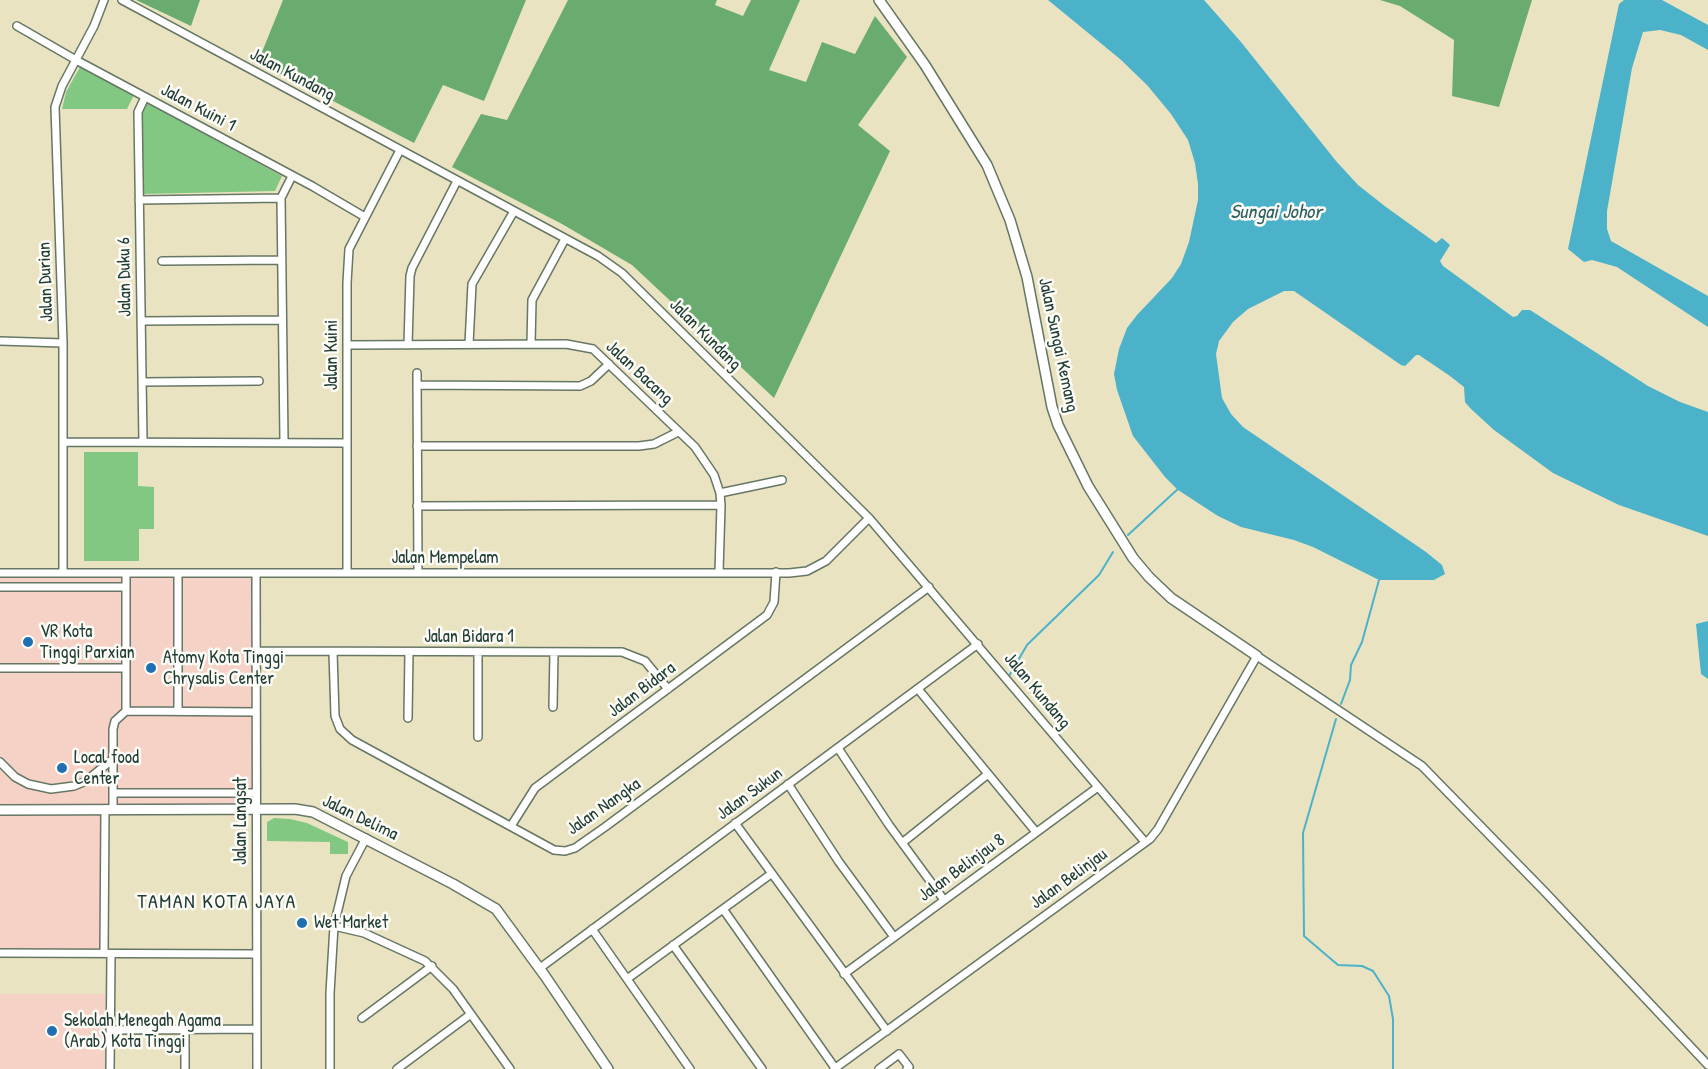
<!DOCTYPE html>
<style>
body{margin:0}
canvas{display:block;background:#e9e3c1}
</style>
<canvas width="1708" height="1069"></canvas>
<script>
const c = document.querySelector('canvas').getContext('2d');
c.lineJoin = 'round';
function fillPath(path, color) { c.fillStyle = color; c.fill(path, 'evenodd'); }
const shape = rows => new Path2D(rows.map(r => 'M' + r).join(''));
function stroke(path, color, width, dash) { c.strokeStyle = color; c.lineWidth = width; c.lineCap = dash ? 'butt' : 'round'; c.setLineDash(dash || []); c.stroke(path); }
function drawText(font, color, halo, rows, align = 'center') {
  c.font = font + ' "Patrick Hand",sans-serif'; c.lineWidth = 5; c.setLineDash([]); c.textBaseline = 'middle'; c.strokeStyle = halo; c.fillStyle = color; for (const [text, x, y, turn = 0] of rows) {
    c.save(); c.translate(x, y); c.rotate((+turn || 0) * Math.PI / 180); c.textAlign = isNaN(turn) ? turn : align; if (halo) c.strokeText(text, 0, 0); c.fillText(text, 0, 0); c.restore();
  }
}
const built = shape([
 [0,570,258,570,259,814,108,814,106,956,0,956],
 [0,994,105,994,105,1069,0,1069]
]);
const green = shape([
 [80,67,134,95,127,109,62,109,66,92],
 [147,103,282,176,275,191,143,194,141,114],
 [84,452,138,452,138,486,154,487,154,529,139,529,139,561,84,561],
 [274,818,290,819,307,823,348,842,348,854,330,854,330,842,267,841,267,822]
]);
const forest = shape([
 [136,0,200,0,191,26],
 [283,0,526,0,484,101,443,85,414,143,258,62],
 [568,0,717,0,715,5,743,16,751,0,800,0,769,70,806,82,822,42,855,54,875,16,907,57,858,125,890,151,774,398,632,265,562,224,452,167,481,114,507,120],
 [1380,0,1532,0,1499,107,1452,96,1454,40,1400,6]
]);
const water = shape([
 [1048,0,1204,0,1241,42,1336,161,1358,185,1386,207,1436,243,1442,238,1450,245,1440,261,1443,266,1513,317,1517,316,1522,310,1530,310,1648,386,1680,402,1708,412,1708,536,1619,505,1553,473,1494,430,1470,408,1465,402,1464,387,1450,376,1419,355,1416,355,1405,366,1401,365,1294,291,1284,291,1248,309,1233,322,1219,341,1216,354,1222,398,1231,414,1243,427,1426,552,1442,565,1445,574,1434,580,1379,580,1313,547,1294,540,1241,527,1218,516,1178,490,1165,477,1133,436,1117,390,1114,374,1119,349,1127,328,1137,315,1172,278,1181,264,1189,242,1198,200,1198,184,1195,163,1188,140,1171,114,1147,85,1120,59],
 [1624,0,1662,0,1708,25,1708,50,1681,35,1660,30,1643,32,1632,68,1607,211,1607,229,1611,241,1708,296,1708,327,1617,267,1592,260,1584,262,1568,249,1619,4],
 [1708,621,1708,679,1701,674,1696,624]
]);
const stream = shape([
 [1128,535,1179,488],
 [1009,676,1027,645,1099,575,1113,552],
 [1341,704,1350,680,1351,665,1362,642,1379,580],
 [1336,719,1303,833,1304,936,1338,965,1362,966,1373,971,1389,996,1393,1019,1393,1069]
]);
const minor = shape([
 [122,0,598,256,622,273,869,518,1145,842],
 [17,26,76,60,312,186,365,217],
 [139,200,281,198],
 [162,261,281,260],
 [141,321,282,320],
 [0,341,63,343],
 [469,344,472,284,514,211],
 [531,344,532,300,565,239],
 [347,345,566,344,593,349,695,447,714,475,720,493,721,505,719,572],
 [408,345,410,276,412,268,457,181],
 [417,373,418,573],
 [142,382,259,381],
 [417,385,580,386,591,381,609,364],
 [284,441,281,198,292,176],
 [64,442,346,443],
 [143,442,138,112,145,97],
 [417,446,639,446,654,444,678,432],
 [720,493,782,480],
 [417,506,721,505],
 [0,573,789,573,807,571,826,561,869,518],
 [63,573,63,343,55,107,62,86,94,26,104,0],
 [256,573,257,1069],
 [347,573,347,283,349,249,400,150],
 [0,587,126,587],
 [256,651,622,652,645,661,668,689],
 [333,652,335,716,340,729,352,740,554,850,565,851,575,848,605,827,929,587],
 [478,652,478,737],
 [0,668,126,668],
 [918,689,1036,832],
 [553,707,554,652],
 [126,711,256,712],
 [178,711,178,573],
 [408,718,409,652],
 [838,748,889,825,944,900],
 [0,762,15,777,28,784,51,789,74,786,86,781,113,759],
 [788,784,839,862,894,937],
 [113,793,256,793],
 [113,809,113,729,115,721,126,711,126,573],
 [735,823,887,1031],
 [511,826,535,788,767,615,774,602,776,572],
 [902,843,988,774],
 [723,909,835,1068],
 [334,926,364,933,425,961,453,989,510,1069],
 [592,929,690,1069],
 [673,945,762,1069],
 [0,953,255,954],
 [104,953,105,809],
 [540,968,978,644],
 [844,974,1098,787],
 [627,979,771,874],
 [362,1018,432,966],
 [110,1030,256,1029],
 [110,1069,111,954],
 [185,1069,185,1030],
 [330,1069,330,993,334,926,346,876,366,838],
 [397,1069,471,1014],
 [834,1069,1150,839,1158,829,1257,656,1422,766,1545,892,1708,1065],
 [879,1069,899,1054,909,1067,907,1069]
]);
const tertiary = shape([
 [879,0,925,65,987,165,1010,220,1027,277,1052,407,1058,425,1088,486,1133,558,1149,577,1171,598,1257,656],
 [0,810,295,809,313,812,453,884,496,909,545,976,608,1069]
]);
const markers = [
 [28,642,6,"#1f6fb2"],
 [151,668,6,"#1f6fb2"],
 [62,768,6,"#1f6fb2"],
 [302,923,6,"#1f6fb2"],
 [52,1031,6,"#1f6fb2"]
];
const streetNames = [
 ["Jalan Kundang",292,75,28],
 ["Jalan Kuini 1",198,108,28],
 ["Jalan Duku 6",125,277,-91],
 ["Jalan Durian",46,282,-92],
 ["Jalan Kundang",705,335,45],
 ["Jalan Sungai Kemang",1058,345,78],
 ["Jalan Kuini",332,355,-90],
 ["Jalan Bacang",639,373,43],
 ["Jalan Mempelam",445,558],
 ["Jalan Bidara 1",469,637],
 ["Jalan Bidara",642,690,-37],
 ["Jalan Kundang",1037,691,50],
 ["Jalan Sukun",750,794,-36],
 ["Jalan Nangka",604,807,-35],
 ["Jalan Delima",360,818,26],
 ["Jalan Langsat",241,821,-90],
 ["Jalan Belinjau 8",962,868,-36],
 ["Jalan Belinjau",1069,879,-36]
];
const poiNames = [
 ["VR Kota",40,632],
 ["Tinggi Parxian",40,653],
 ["Atomy Kota Tinggi",163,658],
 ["Chrysalis Center",163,679],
 ["Local food",74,758],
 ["Center",74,779],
 ["Wet Market",314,923],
 ["Sekolah Menegah Agama",64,1021],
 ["(Arab) Kota Tinggi",64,1042]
];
const waterNames = [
 ["Sungai Johor",1276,213]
];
const neighbourhoodNames = [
 ["TAMAN KOTA JAYA",217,903]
];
fillPath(built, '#f6d1c6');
fillPath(green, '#83c882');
fillPath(forest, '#6aac70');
fillPath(water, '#4bb2ca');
stroke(stream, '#4bb2ca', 2);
stroke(minor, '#667765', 10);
stroke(tertiary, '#667765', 12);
stroke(minor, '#fff', 7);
stroke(tertiary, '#fff', 9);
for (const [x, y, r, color] of markers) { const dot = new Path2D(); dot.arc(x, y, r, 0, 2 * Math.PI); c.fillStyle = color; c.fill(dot); stroke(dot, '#fdfcf7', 2); }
drawText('18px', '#1f3d34', '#fdfcf7', streetNames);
drawText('18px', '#1f3d34', '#fdfcf7', poiNames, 'left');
drawText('italic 20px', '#2c6061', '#fdfcf7', waterNames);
c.letterSpacing = '1.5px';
drawText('20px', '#1f3d34', '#fdfcf7', neighbourhoodNames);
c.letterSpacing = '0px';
</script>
